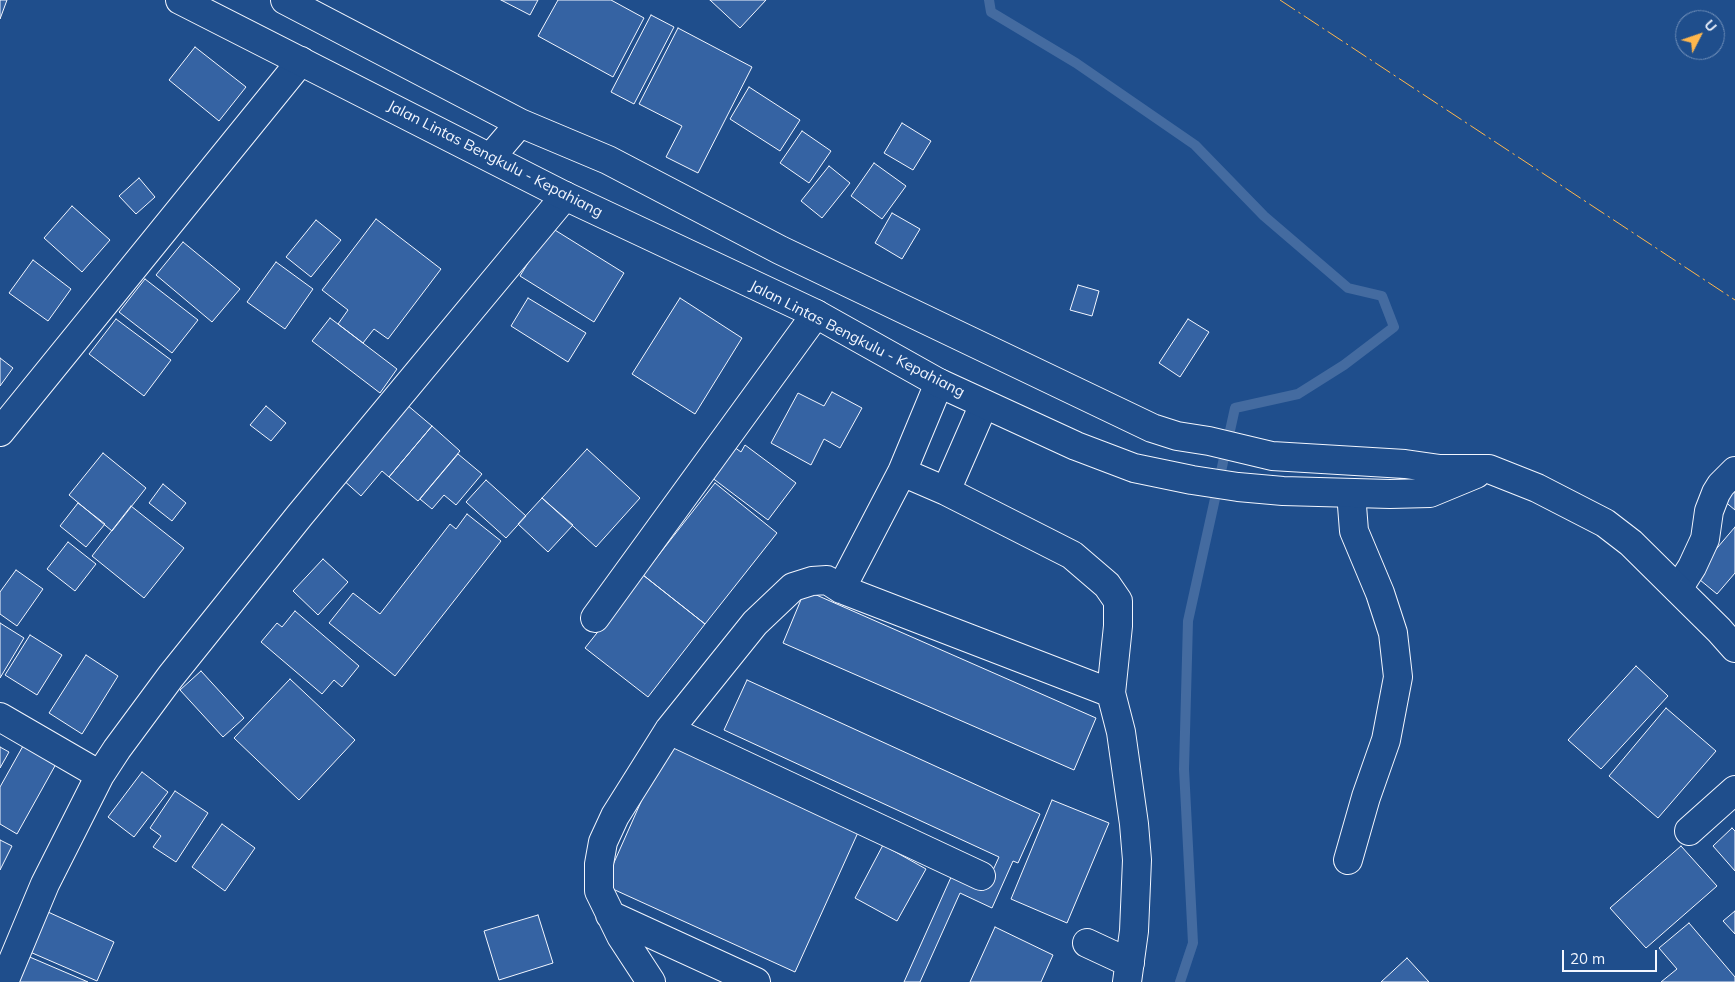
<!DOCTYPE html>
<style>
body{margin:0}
#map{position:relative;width:1735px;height:982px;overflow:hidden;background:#1f4e8c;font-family:Mulish,sans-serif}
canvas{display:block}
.north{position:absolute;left:1675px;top:10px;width:50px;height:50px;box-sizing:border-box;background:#1f4e8c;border:1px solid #7391ba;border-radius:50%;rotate:49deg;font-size:14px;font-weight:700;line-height:20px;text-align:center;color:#f2f6ff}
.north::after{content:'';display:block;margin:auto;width:18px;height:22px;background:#ffb74d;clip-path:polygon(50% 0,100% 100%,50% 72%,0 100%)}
.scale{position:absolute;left:1562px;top:950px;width:95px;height:22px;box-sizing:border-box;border:2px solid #f2f6ff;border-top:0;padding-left:6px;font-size:15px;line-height:18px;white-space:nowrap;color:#f2f6ff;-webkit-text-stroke:4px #1f4e8c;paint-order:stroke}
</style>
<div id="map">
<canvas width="1735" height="982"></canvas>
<div class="north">U</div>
<div class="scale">20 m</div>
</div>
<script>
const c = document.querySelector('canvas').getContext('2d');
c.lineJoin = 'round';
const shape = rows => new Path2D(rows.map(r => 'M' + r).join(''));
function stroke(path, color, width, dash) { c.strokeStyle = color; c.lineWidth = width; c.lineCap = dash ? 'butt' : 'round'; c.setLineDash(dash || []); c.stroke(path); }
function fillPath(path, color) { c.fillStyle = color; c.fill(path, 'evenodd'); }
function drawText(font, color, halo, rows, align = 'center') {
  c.font = font + ' Mulish,sans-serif'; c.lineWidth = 4; c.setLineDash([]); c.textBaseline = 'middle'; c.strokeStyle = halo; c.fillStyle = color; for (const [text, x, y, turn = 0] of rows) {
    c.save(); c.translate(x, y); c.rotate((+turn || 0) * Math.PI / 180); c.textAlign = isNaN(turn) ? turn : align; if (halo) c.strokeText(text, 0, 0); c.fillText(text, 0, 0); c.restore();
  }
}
const stream = shape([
 [989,0,991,12,1076,63,1195,145,1264,216,1348,288,1382,296,1394,327,1344,365,1298,394,1235,408,1188,621,1184,769,1193,943,1180,982]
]);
const building = shape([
 [0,0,7,0,0,19,0,0],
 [501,0,538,0,530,15,501,0],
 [558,0,611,0,644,18,613,77,538,36,558,0],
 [710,0,766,0,740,28,710,0],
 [651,15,674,27,634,104,611,92,651,15],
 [678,28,752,67,698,173,666,157,682,126,639,104,678,28],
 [195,47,246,87,219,121,169,80,195,47],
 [749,87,800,120,780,151,730,119,749,87],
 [902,123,931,141,913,170,884,153,902,123],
 [802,131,831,151,809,183,780,163,802,131],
 [874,163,906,186,882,219,851,196,874,163],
 [829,166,850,183,822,218,801,201,829,166],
 [139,178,155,197,136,214,119,196,139,178],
 [72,206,110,240,82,272,44,238,72,206],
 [892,213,920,229,902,259,875,243,892,213],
 [376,219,441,269,388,339,374,329,363,343,338,324,348,310,322,290,376,219],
 [316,220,341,240,311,277,286,257,316,220],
 [550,227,624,273,594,322,520,276,550,227],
 [183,242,240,289,212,322,156,275,183,242],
 [33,260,71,289,48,321,9,293,33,260],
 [276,262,313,289,285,329,247,302,276,262],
 [145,279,198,320,172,353,119,312,145,279],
 [1078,285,1099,291,1092,316,1070,310,1078,285],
 [528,298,586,333,568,362,511,326,528,298],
 [680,298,742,338,695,414,632,374,680,298],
 [330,318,397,369,380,393,312,341,330,318],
 [116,319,171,360,144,396,89,354,116,319],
 [1188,319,1209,332,1180,377,1159,363,1188,319],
 [0,358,13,368,0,386,0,358],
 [832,392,862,408,840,448,824,439,811,465,771,443,798,393,824,406,832,392],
 [400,399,432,426,389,477,382,471,361,496,341,478,400,399],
 [266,406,286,423,271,441,250,425,266,406],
 [432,426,460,451,418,501,389,477,432,426],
 [730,444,741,452,745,445,796,483,768,520,707,474,730,444],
 [587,449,640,498,596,547,542,498,587,449],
 [103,453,146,488,112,531,69,495,103,453],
 [458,454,482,474,456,505,444,495,432,509,420,499,458,454],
 [486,480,526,516,506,538,466,502,486,480],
 [715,483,777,533,705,624,643,575,715,483],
 [163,484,186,503,172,521,149,503,163,484],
 [1735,487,1735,510,1723,500,1735,487],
 [542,498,573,525,548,552,518,524,542,498],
 [78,503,105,524,86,547,60,526,78,503],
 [131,506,184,548,144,598,92,556,131,506],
 [467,514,501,541,395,676,329,623,353,593,380,614,450,524,456,529,467,514],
 [1735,527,1735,573,1717,594,1694,575,1735,527],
 [68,542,96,564,75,591,47,569,68,542],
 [323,559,348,582,318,615,293,591,323,559],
 [16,570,43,589,17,626,0,614,0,592,16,570],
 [643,575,705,624,648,697,585,648,643,575],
 [805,590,1096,718,1074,770,783,643,805,590],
 [295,611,359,666,342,687,334,680,322,694,261,642,277,623,282,627,295,611],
 [0,623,24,638,0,678,0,623],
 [30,635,62,655,37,695,5,675,30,635],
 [86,655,118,676,82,734,49,713,86,655],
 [1636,666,1668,696,1601,769,1568,740,1636,666],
 [201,671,244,718,223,737,180,690,201,671],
 [290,679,355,740,299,800,234,738,290,679],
 [747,680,1040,814,1018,863,1013,861,992,908,960,893,920,982,904,982,952,875,984,890,999,857,724,730,747,680],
 [1666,708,1716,751,1658,818,1609,776,1666,708],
 [668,741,860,828,795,972,604,885,668,741],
 [23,746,56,764,17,834,0,824,0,787,23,746],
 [0,747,9,752,0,768,0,747],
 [142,772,168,792,134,837,108,817,142,772],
 [175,791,208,813,176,862,153,847,161,836,150,828,175,791],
 [1052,800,1109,823,1067,923,1011,899,1052,800],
 [222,824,255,848,225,891,192,867,222,824],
 [1732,828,1735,831,1735,871,1713,846,1732,828],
 [0,840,12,846,0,870,0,840],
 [883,845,926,869,897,921,855,898,883,845],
 [1681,846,1717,886,1646,948,1610,908,1681,846],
 [1735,911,1735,934,1723,921,1735,911],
 [48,912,114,942,97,981,30,952,48,912],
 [538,915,553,963,499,980,484,931,538,915],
 [1689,923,1735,977,1735,982,1661,982,1677,969,1659,948,1689,923],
 [995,927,1053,955,1041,982,970,982,995,927],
 [25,955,88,982,13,982,25,955],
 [1407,958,1429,982,1381,982,1407,958]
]);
const minor = shape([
 [0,432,301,61],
 [902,472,946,491,1072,555,1107,585,1118,601,1118,626,1111,693,1121,732,1134,824,1137,860,1134,931,1127,982],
 [946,491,984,404],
 [841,589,902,472,939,383],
 [1678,589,1692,567,1705,539,1709,511,1716,493,1721,485,1735,471],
 [595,618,816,314],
 [0,717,100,775],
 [669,730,981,876],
 [1689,831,1735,790],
 [1348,860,1366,797,1386,740,1398,677,1393,633,1380,593,1354,531,1351,493],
 [610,915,756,982],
 [1087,943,1130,963],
 [4,982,45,884,100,775,117,749,171,676,300,515,565,196],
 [651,982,621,936,599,891,599,864,603,842,615,816,669,730,755,623,793,587,812,581,827,580,841,589,1111,693]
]);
const highway = shape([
 [180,0,565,196,816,314,939,383,1076,446,1134,468,1192,480,1238,487,1283,491,1390,494,1430,493,1476,474],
 [285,0,520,123,608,160,780,250,1152,428,1177,436,1209,441,1272,456,1405,464,1440,469,1489,469,1537,488,1605,523,1631,543,1719,630,1735,648],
 [491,157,520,123]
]);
const power = shape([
 [1280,0,1735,300]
]);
const streetNames = [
 ["Jalan Lintas Bengkulu - Kepahiang",495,159,27],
 ["Jalan Lintas Bengkulu - Kepahiang",857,339,27]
];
stroke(stream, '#446ba0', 10);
fillPath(building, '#3563a3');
stroke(building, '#f2f6ff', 1);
stroke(minor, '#f2f6ff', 30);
stroke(highway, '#f2f6ff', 30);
stroke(minor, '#1f4e8c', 28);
stroke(highway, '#1f4e8c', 28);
stroke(power, '#ffb74d', 1, [18, 4, 2.5, 4]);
drawText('15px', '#f2f6ff', '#1f4e8c', streetNames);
</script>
